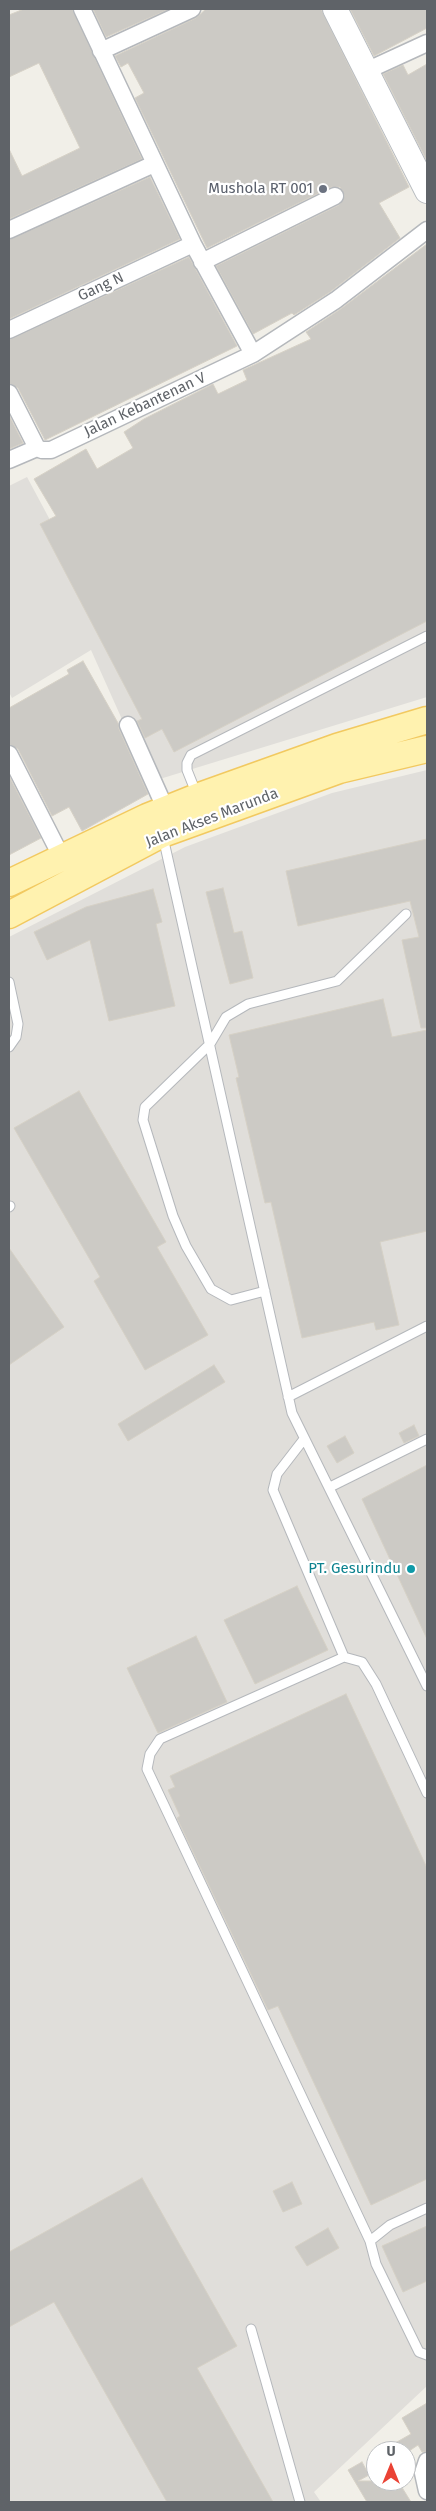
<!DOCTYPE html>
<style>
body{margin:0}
#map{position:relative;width:436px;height:2511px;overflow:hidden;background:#f1efe8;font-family:"Fira Sans",sans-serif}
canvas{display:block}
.frame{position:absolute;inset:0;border:10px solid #5f6368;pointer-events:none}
.north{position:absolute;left:366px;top:2441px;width:50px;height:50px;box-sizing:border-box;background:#fff;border:1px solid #bfc1c3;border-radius:50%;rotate:0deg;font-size:14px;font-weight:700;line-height:20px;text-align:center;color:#5f6368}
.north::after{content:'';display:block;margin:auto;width:18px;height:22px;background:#ea4335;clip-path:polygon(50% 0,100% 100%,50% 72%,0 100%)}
</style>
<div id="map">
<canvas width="436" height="2511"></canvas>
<div class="frame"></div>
<div class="north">U</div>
</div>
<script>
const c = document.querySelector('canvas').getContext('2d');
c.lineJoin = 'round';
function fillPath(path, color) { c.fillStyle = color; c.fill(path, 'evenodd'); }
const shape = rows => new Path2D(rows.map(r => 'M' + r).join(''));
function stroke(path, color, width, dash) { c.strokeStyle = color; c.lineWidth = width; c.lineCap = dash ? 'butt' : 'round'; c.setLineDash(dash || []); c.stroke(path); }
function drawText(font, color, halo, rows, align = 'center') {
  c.font = font + ' "Fira Sans",sans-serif'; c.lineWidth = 4.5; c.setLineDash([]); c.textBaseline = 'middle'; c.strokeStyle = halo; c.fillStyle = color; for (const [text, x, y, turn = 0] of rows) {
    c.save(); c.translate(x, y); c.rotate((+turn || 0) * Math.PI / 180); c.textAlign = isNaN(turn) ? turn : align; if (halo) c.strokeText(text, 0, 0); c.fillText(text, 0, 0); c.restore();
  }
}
const industrial = shape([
 [421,327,427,340,427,697,150,782,91,650,12,698,9,692,9,486,27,477,50,520],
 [427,770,427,2386,314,2492,321,2502,9,2502,9,937,185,847,332,793]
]);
const building = shape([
 [24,9,72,9,142,159,9,219,9,149,22,176,80,148,39,63,9,77,9,15,24,9],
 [93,9,169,9,106,37,93,9],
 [206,9,321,9,409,187,379,203,400,238,330,292,294,315,292,313,253,334,216,266,339,205,345,196,340,187,331,187,207,248,135,98,144,93,128,63,121,67,115,56,196,18,206,9],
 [350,9,427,9,427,28,374,56,350,9],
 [427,64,427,161,383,74,403,65,408,75,427,64],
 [150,177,180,239,9,319,9,240,150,177],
 [427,244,427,621,174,752,162,729,145,738,137,721,142,719,40,524,56,516,34,479,86,449,97,469,133,448,124,432,144,419,213,384,218,394,247,380,243,370,311,339,306,332,342,308,427,244],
 [189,257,237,346,45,440,18,388,9,383,9,340,189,257],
 [9,415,23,443,9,449,9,415],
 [83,661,118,723,119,729,148,794,82,831,69,807,52,816,18,749,9,744,9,708,69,674,67,670,83,661],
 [9,776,41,838,9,855,9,776],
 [427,839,427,1028,421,1028,402,940,419,937,410,901,298,926,286,871,427,839],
 [223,888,234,933,242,931,253,978,230,984,206,892,223,888],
 [153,889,162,922,156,924,175,1006,109,1021,90,940,47,960,34,932,86,907,153,889],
 [383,999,392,1037,427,1030,427,1231,380,1242,399,1325,376,1330,374,1322,302,1338,271,1202,265,1203,236,1078,239,1077,229,1035,383,999],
 [79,1091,166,1242,157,1247,208,1335,145,1370,94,1281,100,1277,14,1128,79,1091],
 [9,1248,64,1327,9,1365,9,1248],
 [214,1365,225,1382,128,1441,118,1424,214,1365],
 [414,1425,419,1436,404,1443,399,1433,414,1425],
 [345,1436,354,1453,337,1463,327,1446,345,1436],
 [427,1465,427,1639,362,1499,427,1465],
 [297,1586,328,1650,255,1684,224,1620,297,1586],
 [196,1636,227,1702,158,1733,127,1668,196,1636],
 [346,1694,427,1868,427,2179,371,2205,278,2006,268,2010,177,1818,180,1816,168,1790,175,1787,170,1776,346,1694],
 [142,2178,237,2346,197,2368,273,2502,167,2502,54,2302,9,2327,9,2252,142,2178],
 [292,2182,302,2204,283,2212,273,2191,292,2182],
 [427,2226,427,2281,403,2292,382,2246,427,2226],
 [328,2228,339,2248,307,2266,295,2247,328,2228],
 [427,2403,427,2451,422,2452,418,2445,409,2451,381,2451,411,2434,402,2418,427,2403],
 [362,2462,369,2475,358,2481,398,2481,411,2502,367,2502,348,2470,362,2462]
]);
const lane = shape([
 [197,795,187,770,187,763,191,755,427,636],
 [163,837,292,1413,427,1686],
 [9,982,18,1024,16,1037,9,1047],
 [9,1207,10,1206],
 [265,1291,231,1300,211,1289,186,1246,173,1216,143,1120,145,1107,210,1044,226,1017,248,1004,337,981,406,914],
 [288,1397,427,1326],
 [304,1439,277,1474,273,1490,344,1657],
 [330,1487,427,1439],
 [427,2208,390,2225,370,2241,376,2264,419,2352,427,2355],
 [370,2241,147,1769,150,1754,160,1739,344,1657,362,1662,376,1684,427,1793],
 [251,2329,300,2502]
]);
const street = shape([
 [82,9,193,244,253,354],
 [101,51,192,9],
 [366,71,427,43],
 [9,230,154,164],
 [202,262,335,196],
 [9,330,193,244],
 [9,393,37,448],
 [9,460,37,448,42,450,51,450,253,354,336,300,427,230],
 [128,725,166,810],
 [9,754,61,856],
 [427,2461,423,2473,427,2491]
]);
const secondary = shape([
 [335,9,427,191]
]);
const primary = shape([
 [9,883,147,817,197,797,337,747,427,720],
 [9,915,162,834,339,770,427,749]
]);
const markers = [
 [323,189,5,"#6b7280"],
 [411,1569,5,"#0f9aa8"]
];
const worshipNames = [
 ["Mushola RT 001",313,189]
];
const streetNames = [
 ["Gang N",101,287,-25],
 ["Jalan Kebantenan V",145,405,-25],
 ["Jalan Akses Marunda",212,818,-21]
];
const cultureNames = [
 ["PT. Gesurindu",401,1569]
];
fillPath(industrial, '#e0deda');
fillPath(building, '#cccac5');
stroke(building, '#d6d1c6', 1);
stroke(lane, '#b5b8bc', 11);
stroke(street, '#b5b8bc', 19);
stroke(secondary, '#b6babf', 26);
stroke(primary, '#f2c960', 29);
stroke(lane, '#fff', 9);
stroke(street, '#fff', 16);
stroke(secondary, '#fff', 24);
stroke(primary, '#fff2af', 26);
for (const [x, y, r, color] of markers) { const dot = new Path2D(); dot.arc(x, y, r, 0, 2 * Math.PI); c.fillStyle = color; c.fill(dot); stroke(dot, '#fff', 2); }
drawText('15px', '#5b616d', '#fff', worshipNames, 'right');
drawText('15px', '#5f6368', '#fff', streetNames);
drawText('15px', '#0d838f', '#fff', cultureNames, 'right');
</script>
